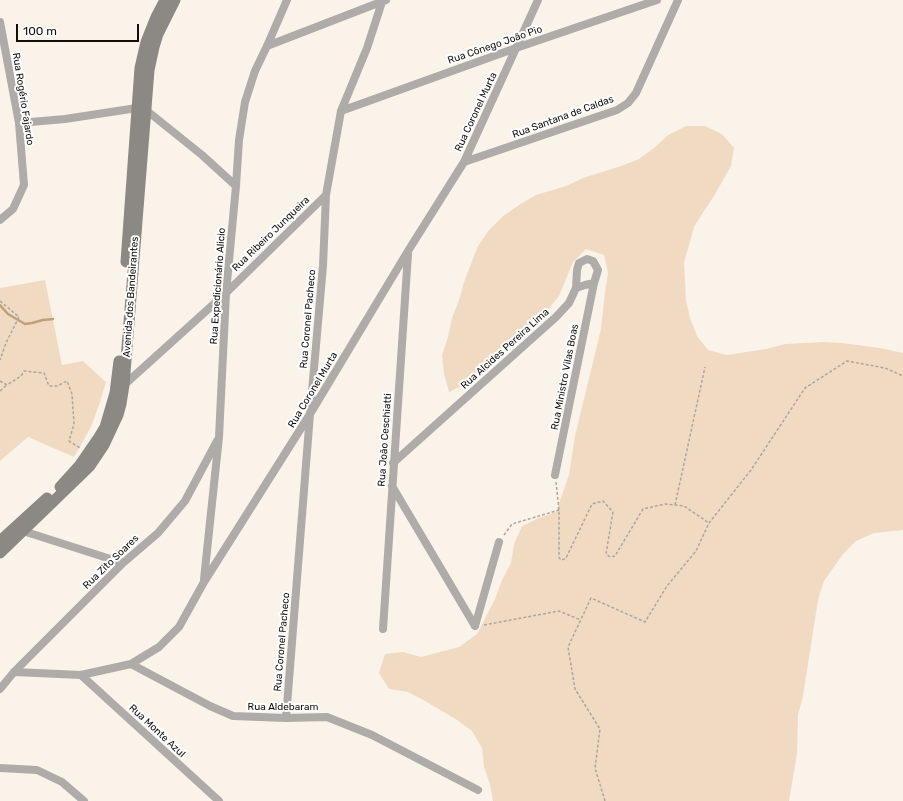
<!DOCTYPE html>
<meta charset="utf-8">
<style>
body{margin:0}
#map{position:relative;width:903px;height:801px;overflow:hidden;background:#faf3ea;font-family:Rubik,sans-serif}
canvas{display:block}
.scale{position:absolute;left:16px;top:24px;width:123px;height:18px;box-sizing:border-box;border:2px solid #110f0c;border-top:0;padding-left:5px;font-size:12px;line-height:14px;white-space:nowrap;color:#110f0c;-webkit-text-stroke:3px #fff;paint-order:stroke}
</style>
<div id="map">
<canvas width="903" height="801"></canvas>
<div class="scale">100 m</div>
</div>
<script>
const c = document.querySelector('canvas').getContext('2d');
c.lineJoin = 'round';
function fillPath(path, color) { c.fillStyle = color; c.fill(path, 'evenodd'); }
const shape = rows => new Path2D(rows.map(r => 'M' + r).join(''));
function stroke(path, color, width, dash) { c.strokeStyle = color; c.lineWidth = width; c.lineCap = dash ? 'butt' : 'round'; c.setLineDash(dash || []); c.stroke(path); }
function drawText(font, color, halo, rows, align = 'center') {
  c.font = font + ' Rubik,sans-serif'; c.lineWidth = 4; c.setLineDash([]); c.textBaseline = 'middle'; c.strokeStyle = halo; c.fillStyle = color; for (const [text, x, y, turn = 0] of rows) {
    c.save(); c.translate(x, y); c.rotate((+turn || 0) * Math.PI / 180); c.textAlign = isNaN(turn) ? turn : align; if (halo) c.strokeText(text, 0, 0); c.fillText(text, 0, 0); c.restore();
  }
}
const green = shape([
 [686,126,705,126,722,134,734,148,731,166,714,196,704,211,694,227,684,263,686,300,690,318,697,336,708,350,727,355,766,349,785,344,823,342,842,343,880,348,903,353,903,530,874,533,856,541,843,554,824,581,818,600,803,696,798,715,797,754,789,801,493,801,490,784,484,767,482,748,472,731,457,720,425,701,408,692,389,689,379,673,385,654,403,652,421,657,459,647,477,634,495,599,502,580,511,563,514,544,522,526,539,518,556,512,569,475,575,436,601,329,605,292,608,273,604,255,586,249,573,262,559,296,547,311,506,348,491,359,464,385,449,392,444,374,442,355,448,337,452,318,459,300,464,282,478,246,489,230,503,216,519,205,536,195,566,186,583,178,621,166,639,159,654,148,668,135],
 [45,280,62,365,83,361,106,382,100,402,91,427,74,457,28,437,0,461,0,288]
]);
const stream = shape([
 [0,305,8,314,25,324,32,323,43,320,53,319]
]);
const path = shape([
 [0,301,19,317,6,343,0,360],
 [0,381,7,385,21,376,24,371,44,373,49,386,57,386,67,381,72,394,74,424,69,441,80,448],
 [0,391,7,385],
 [556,482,559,510,559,558,562,560,566,558,592,504,603,501,613,512,606,554,610,557,615,556,643,509,665,504,684,506,709,523],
 [675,505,705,367],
 [504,535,512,524,559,510],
 [484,625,559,611,581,620],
 [605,801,595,768,600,729,575,689,568,647,591,598,645,622,667,586,696,551,709,523,751,470,805,388,847,361,885,368,903,376]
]);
const street = shape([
 [0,22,19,123,24,185,13,209,0,220],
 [267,46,386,0],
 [146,110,202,155,236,186],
 [341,111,516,48,657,0],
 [19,123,65,119,137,108],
 [464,162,617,110,628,103,636,93,678,0],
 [576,288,585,285,594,283],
 [123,386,226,293,326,195],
 [393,463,556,317,569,303,576,288,577,270,579,263,587,259,593,261,598,270,594,283,555,475],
 [392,486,475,626],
 [23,531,123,563],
 [204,579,219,437,226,293,236,186,239,140,245,102,255,71,267,46,287,0],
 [475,626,499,542],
 [383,629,408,254],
 [131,664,210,706,233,716,286,718,327,717,372,735,478,790],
 [14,672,81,675,131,664,159,647,179,627,204,582,310,414,408,251,464,162,538,0],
 [81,675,219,801],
 [0,689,14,672,123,563,158,533,185,501,217,441],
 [286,718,310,414,323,266,326,195,341,111,367,48,382,2],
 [0,768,37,770,62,782,84,801]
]);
const secondary = shape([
 [126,262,140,68,146,42,156,17,165,0],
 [60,487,79,466,99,437,105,427,115,393,119,361],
 [0,541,47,498],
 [0,553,90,466,104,445,118,415,121,404,124,385,149,70,154,47,158,34,175,0]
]);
const streetNames = [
 ["Rua Cônego João Pio",495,45,-19],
 ["Rua Rogério Fajardo",23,99,81],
 ["Rua Coronel Murta",476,112,-65],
 ["Rua Santana de Caldas",563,117,-20],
 ["Rua Ribeiro Junqueira",271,234,-44],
 ["Rua Expedicionário Alicio",218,286,-86],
 ["Avenida dos Bandeirantes",131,297,-86],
 ["Rua Coronel Pacheco",308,319,-85],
 ["Rua Alcides Pereira Lima",505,349,-42],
 ["Rua Ministro Vilas Boas",565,377,-79],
 ["Rua Coronel Murta",313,390,-59],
 ["Rua João Ceschiatti",385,440,-86],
 ["Rua Zito Soares",111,562,-44],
 ["Rua Coronel Pacheco",282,642,-85],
 ["Rua Aldebaram",283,707],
 ["Rua Monte Azul",157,731,43]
];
fillPath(green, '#f0dbc2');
stroke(stream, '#bea07b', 2.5);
stroke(path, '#aca69f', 1.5, [3, 2]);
stroke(street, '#aeaba8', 8);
stroke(secondary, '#8c8883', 11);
drawText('10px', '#110f0c', '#fff', streetNames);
</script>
